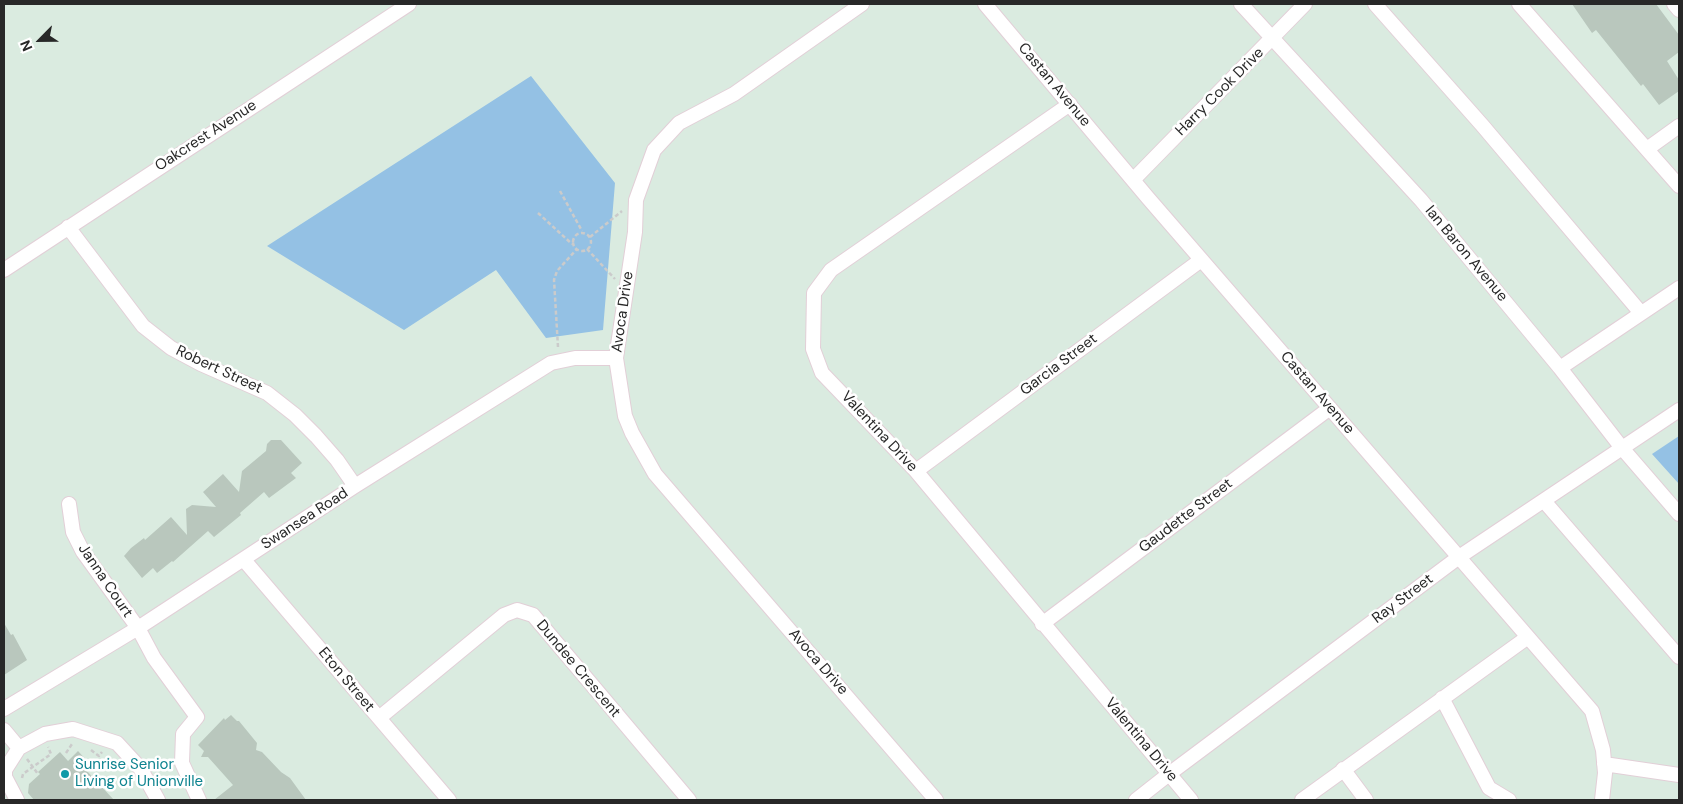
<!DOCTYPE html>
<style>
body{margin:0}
#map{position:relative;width:1683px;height:804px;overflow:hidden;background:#daebe0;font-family:"DM Sans",sans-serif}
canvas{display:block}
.frame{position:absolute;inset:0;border:5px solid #282828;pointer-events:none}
.north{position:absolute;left:15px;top:15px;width:50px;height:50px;-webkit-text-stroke:4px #fff;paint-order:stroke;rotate:247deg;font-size:14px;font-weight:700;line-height:20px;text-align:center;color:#282828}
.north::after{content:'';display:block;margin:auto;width:18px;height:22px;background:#282828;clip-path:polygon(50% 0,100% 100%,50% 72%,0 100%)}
</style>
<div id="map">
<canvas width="1683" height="804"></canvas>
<div class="frame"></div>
<div class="north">N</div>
</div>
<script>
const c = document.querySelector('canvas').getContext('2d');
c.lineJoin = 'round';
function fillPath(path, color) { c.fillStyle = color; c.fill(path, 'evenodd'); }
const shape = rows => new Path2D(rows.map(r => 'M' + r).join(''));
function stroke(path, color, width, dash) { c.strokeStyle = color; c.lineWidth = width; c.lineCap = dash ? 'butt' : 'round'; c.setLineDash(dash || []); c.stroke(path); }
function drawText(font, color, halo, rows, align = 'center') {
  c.font = font + ' "DM Sans",sans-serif'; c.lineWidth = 5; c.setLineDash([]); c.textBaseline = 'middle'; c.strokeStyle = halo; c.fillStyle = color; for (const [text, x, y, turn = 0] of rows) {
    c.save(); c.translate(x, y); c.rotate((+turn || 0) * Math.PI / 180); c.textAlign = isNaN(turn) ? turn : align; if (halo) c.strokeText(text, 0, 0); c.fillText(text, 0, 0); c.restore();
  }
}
const green = shape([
 [531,76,615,183,603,330,546,338,496,270,404,330,267,246],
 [1679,436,1679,484,1652,454]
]);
const building = shape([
 [1572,4,1656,4,1679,35,1679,52,1667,61,1679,80,1679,91,1659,105,1643,84,1641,86,1596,30,1592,33],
 [271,440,281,440,302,463,291,473,296,478,269,498,264,492,240,513,241,515,214,537,208,531,173,562,172,561,157,573,153,568,142,578,124,556,131,548,144,538,145,540,171,517,187,535,186,509,192,505,216,507,203,492,223,474,239,492,242,471,266,451,267,444],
 [4,623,11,635,13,634,27,660,4,675],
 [231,715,237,721,239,721,257,743,256,750,262,752,281,772,290,778,306,800,214,800,233,785,208,757,201,757,204,751,198,745,224,718,225,720],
 [78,751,91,765,86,770,114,800,34,800,28,793,29,784,40,774,38,772,60,752,68,761]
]);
const path = shape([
 [560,191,582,231],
 [538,213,572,244],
 '573 242a9 9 0 1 1 18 0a9 9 0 1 1-18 0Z',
 [590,237,622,211],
 [587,249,615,279],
 [558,347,554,280,557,271,576,250],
 [91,750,99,756,102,752],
 [66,753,72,744],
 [27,759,38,774],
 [22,778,23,774,51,754,48,747]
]);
const minor = shape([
 [862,4,734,94,679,123,654,150,636,200,635,232,616,358,625,416,632,433,655,474,936,800],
 [985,4,1148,198,1592,711,1603,750,1605,773,1602,800],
 [1241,4,1421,200,1560,368,1622,448,1679,514],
 [1375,4,1482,125,1641,313],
 [1519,4,1679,186],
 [1674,4,1679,10],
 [1070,104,831,270,814,293,813,349,822,373,916,471,1191,800],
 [1647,149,1679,126],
 [1133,180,1305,4],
 [68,227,143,326,171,348,201,364,267,393,295,415,316,436,337,460,355,486],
 [4,270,409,4],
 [1560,368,1679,288],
 [916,471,1201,260],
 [1544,501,1679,657],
 [69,504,73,532,83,552,138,628,154,658,197,717,183,734,182,763,199,800],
 [244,560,449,800],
 [1042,624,1330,408],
 [1442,698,1489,788,1509,800],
 [4,709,138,628,355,486,551,363,575,358,616,358],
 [379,718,504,615,517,610,533,615,689,800],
 [4,730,19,748],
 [1604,764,1679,775],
 [1343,769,1366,800],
 [17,800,5,777,5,770,19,748,45,734,73,729,117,743,140,768,158,800],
 [1136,800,1169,774,1459,557,1679,410],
 [1302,800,1528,637]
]);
const markers = [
 [65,774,5,"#0f9aa8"]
];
const streetNames = [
 ["Castan Avenue",1054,85,50],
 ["Harry Cook Drive",1220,92,-45],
 ["Oakcrest Avenue",206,136,-33],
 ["Ian Baron Avenue",1466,254,50],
 ["Avoca Drive",623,312,-82],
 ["Garcia Street",1059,365,-37],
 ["Robert Street",219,370,25],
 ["Castan Avenue",1317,393,49],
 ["Valentina Drive",879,432,47],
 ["Gaudette Street",1186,516,-37],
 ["Swansea Road",305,519,-33],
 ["Janna Court",105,581,56],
 ["Ray Street",1403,599,-37],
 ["Avoca Drive",818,662,49],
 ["Dundee Crescent",578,669,50],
 ["Eton Street",346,680,50],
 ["Valentina Drive",1141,740,50]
];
const cultureNames = [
 ["Sunrise Senior",75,765],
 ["Living of Unionville",75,782]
];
fillPath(green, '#94c1e4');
fillPath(building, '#b9c7bd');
stroke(minor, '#e2cfd7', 16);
stroke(path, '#cbcbcb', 2.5, [4, 2.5]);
stroke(minor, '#fff', 14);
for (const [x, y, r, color] of markers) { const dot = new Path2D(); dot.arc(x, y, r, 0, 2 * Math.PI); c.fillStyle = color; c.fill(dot); stroke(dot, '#fff', 2); }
drawText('15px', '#282828', '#fff', streetNames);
drawText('15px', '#0d838f', '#fff', cultureNames, 'left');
</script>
